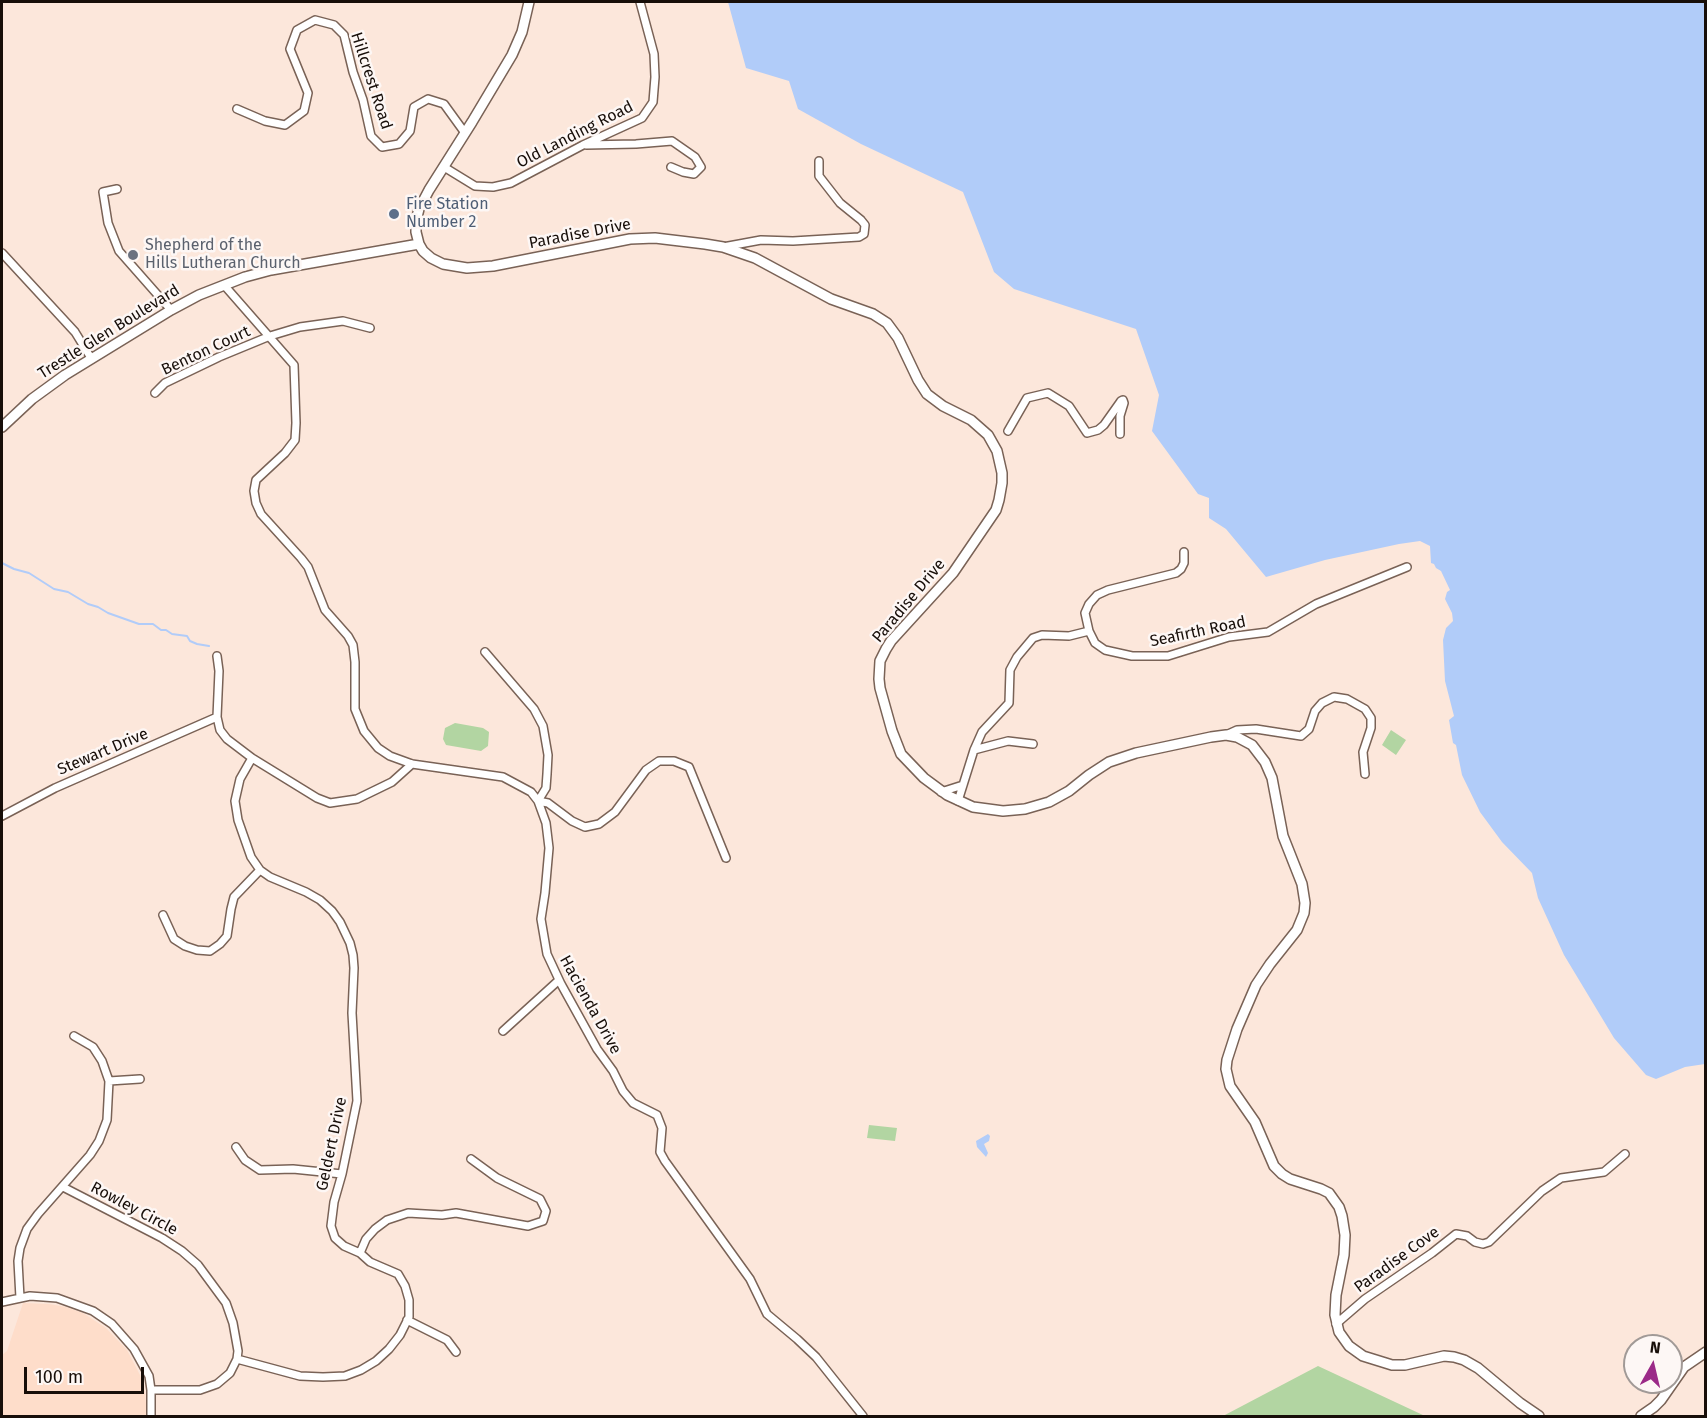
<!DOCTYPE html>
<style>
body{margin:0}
#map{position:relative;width:1707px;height:1418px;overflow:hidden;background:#fce7db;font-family:"Fira Sans",sans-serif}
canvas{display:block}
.frame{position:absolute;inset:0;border:3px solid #170e09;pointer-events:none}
.north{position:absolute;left:1623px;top:1334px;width:60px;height:60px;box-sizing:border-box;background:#fdf7f5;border:2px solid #a19a97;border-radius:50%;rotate:8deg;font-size:16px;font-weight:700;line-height:24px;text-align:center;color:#170e09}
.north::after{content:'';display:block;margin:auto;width:21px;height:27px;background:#9b2a88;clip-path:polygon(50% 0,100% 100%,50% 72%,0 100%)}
.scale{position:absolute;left:24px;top:1367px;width:120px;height:27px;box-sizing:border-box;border:3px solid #170e09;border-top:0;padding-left:8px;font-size:18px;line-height:21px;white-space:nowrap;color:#170e09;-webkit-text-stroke:4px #fdf7f5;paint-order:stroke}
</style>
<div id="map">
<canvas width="1707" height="1418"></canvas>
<div class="frame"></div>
<div class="north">N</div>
<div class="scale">100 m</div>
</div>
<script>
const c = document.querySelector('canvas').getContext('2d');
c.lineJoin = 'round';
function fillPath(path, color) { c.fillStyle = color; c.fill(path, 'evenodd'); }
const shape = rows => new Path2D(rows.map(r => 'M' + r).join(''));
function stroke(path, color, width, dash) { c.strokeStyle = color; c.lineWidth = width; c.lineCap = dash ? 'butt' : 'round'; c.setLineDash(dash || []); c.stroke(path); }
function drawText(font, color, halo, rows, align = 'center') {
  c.font = font + ' "Fira Sans",sans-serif'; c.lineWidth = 5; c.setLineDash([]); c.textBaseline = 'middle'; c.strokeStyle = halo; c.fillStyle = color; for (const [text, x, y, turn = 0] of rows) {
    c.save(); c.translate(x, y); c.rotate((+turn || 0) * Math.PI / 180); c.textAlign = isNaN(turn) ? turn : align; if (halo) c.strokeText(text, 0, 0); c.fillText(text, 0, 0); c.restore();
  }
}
const built = shape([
 [23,1303,49,1304,66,1307,83,1313,106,1328,127,1350,140,1375,145,1392,147,1416,2,1416,2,1355,7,1351]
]);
const green = shape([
 [455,723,483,728,489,732,488,746,481,751,446,745,443,739,445,728],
 [1391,730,1406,740,1396,755,1382,745],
 [869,1125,897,1128,895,1141,867,1138],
 [1318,1366,1425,1416,1223,1416]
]);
const water = shape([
 [728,2,1705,2,1705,1064,1685,1067,1656,1079,1646,1075,1614,1038,1564,955,1538,898,1532,873,1502,842,1480,812,1462,775,1456,745,1453,743,1449,720,1454,716,1445,681,1443,640,1446,628,1453,621,1452,613,1445,599,1447,592,1450,590,1441,571,1436,568,1434,564,1431,563,1430,546,1420,541,1399,544,1325,560,1266,577,1226,529,1209,518,1209,498,1198,494,1152,431,1159,395,1136,329,1014,289,994,272,963,192,861,144,798,109,789,81,746,68],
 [988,1134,990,1136,989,1141,984,1144,988,1153,986,1157,977,1147,976,1141]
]);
const stream = shape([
 [2,563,14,569,29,573,54,589,68,592,88,604,98,607,108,613,139,624,153,624,161,630,166,630,172,634,187,636,190,641,197,644,209,646]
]);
const street = shape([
 [237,109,265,121,285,125,304,111,308,93,290,49,297,30,315,20,334,25,344,35,353,72,363,100,371,136,382,147,399,144,410,131,414,107,428,99,444,104,465,133],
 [586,145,636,144,672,141,695,157,701,167,694,174,683,172,671,167],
 [444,167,475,186,493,187,511,183,583,145,642,118,653,102,655,77,654,54,640,2],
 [117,189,103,192,108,223,119,251,171,310],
 [723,247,761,240,793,241,859,237,864,234,865,225,861,220,840,203,819,176,819,161],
 [2,253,75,332,91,358],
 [224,285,294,365,296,423,295,440,285,453,256,480,254,491,256,503,261,514,301,558,308,567,325,610,348,636,353,645,355,662,355,709,364,731,378,748,390,756,412,764,503,777,531,792,538,801,546,823,549,848,545,893,541,919,547,954,561,984,597,1049,613,1071,623,1091,633,1103,657,1115,662,1128,660,1152,665,1161,750,1279,767,1314,797,1339,816,1357,863,1416],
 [155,393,165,383,219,357,270,336,300,327,343,321,370,328],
 [1008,431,1027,398,1048,393,1069,406,1087,433,1098,430,1104,425,1121,401],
 [1120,434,1120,416,1124,403,1123,400,1121,401],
 [1089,631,1085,613,1089,604,1097,595,1108,590,1176,573,1181,569,1184,563,1184,552],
 [485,652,534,709,543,726,548,755,547,774,546,788,538,801,548,803,572,821,585,827,599,824,615,812,646,770,659,761,674,761,689,767,726,858],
 [217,656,219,671,217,717,220,730,227,739,252,758,317,798,330,803,357,799,392,782,412,764],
 [1226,735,1237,730,1256,729,1301,736,1309,729,1315,711,1322,703,1334,697,1347,699,1365,709,1371,718,1371,728,1363,752,1365,774],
 [974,750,1008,741,1033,744],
 [941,792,963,785],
 [958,801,974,750,982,732,1009,703,1010,670,1017,657,1033,638,1042,635,1069,636,1089,631,1095,643,1105,650,1132,656,1168,656,1229,637,1268,632,1316,604,1407,567],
 [2,816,55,788,217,717],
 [163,915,174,939,185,946,197,950,210,951,220,944,227,936,231,909,234,897,260,870],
 [503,1031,559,980],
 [109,1081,140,1079],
 [236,1147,245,1160,260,1170,293,1169,342,1174],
 [63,1187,162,1238,182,1251,198,1265,226,1303,233,1323,238,1351,237,1359,230,1373,217,1384,200,1390,151,1390],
 [360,1253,366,1239,375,1229,387,1220,408,1213,442,1215,456,1213,528,1226,543,1221,546,1211,540,1199,497,1178,471,1159],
 [20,1298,18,1261,20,1248,27,1229,38,1214,90,1155,99,1141,107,1120,109,1081,102,1061,93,1047,74,1036],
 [2,1302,30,1296,57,1298,93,1311,112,1324,134,1349,149,1376,151,1390,151,1416],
 [407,1320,447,1340,456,1352],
 [1336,1324,1365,1299,1432,1253,1456,1234,1467,1236,1475,1242,1483,1244,1489,1242,1542,1191,1561,1178,1604,1172,1625,1154],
 [237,1359,300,1376,323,1377,345,1376,361,1370,376,1361,389,1349,400,1335,409,1317,409,1300,405,1286,398,1274,370,1262,360,1253,344,1246,335,1238,331,1226,334,1202,342,1174,357,1101,352,1013,354,968,353,955,350,943,340,922,332,911,320,900,306,892,270,877,260,870,251,857,238,820,235,801,240,779,252,758]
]);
const secondary = shape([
 [529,2,522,32,512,55,472,122,429,190,419,209,416,221,416,232,419,244,423,251,431,258,443,264,467,268,493,266,630,239,655,238,705,244,723,247,755,258,831,299,873,314,887,323,898,338,918,380,927,394,943,406,971,420,988,435,997,451,1002,473,1002,483,999,500,996,510,953,573,891,641,886,649,880,661,879,679,880,688,892,731,901,754,924,778,947,795,973,807,1003,811,1025,809,1049,802,1069,791,1089,775,1109,762,1136,753,1211,737,1226,735,1237,737,1252,745,1265,762,1272,778,1283,836,1302,884,1305,903,1304,913,1297,930,1270,964,1256,985,1237,1029,1227,1060,1226,1069,1230,1086,1255,1122,1274,1166,1282,1174,1290,1179,1321,1189,1329,1193,1339,1207,1342,1216,1345,1235,1344,1255,1336,1295,1335,1315,1339,1332,1349,1346,1363,1356,1392,1365,1405,1365,1444,1356,1454,1357,1464,1360,1478,1368,1520,1403,1539,1416],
 [2,427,32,399,65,375,171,310,199,295,245,277,271,270,419,244],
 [1641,1416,1654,1407,1661,1400,1684,1367,1706,1352]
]);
const markers = [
 [394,214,6,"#5c6f8a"],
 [133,255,6,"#6b7280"]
];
const streetNames = [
 ["Hillcrest Road",371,81,72],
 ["Old Landing Road",575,135,-27],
 ["Paradise Drive",580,234,-11],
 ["Trestle Glen Boulevard",109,332,-32],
 ["Benton Court",206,351,-25],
 ["Paradise Drive",909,601,-50],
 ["Seafirth Road",1198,632,-12],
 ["Stewart Drive",103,752,-23],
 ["Hacienda Drive",590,1005,61],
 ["Geldert Drive",332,1144,-78],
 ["Rowley Circle",134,1209,28],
 ["Paradise Cove",1397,1260,-36]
];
const serviceNames = [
 ["Fire Station",406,205],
 ["Number 2",406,223]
];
const worshipNames = [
 ["Shepherd of the",145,246],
 ["Hills Lutheran Church",145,264]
];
fillPath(built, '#feddca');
fillPath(green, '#b2d5a2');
fillPath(water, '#b1ccf9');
stroke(stream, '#b1ccf9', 2);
stroke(street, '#796256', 10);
stroke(secondary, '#796256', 12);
stroke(street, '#fff', 7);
stroke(secondary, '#fff', 9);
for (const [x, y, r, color] of markers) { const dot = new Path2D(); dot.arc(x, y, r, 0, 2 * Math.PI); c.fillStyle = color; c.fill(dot); stroke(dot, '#fdf7f5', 2); }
drawText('16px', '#170e09', '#fdf7f5', streetNames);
drawText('16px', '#4e5e75', '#fdf7f5', serviceNames, 'left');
drawText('16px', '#5b616d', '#fdf7f5', worshipNames, 'left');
</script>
